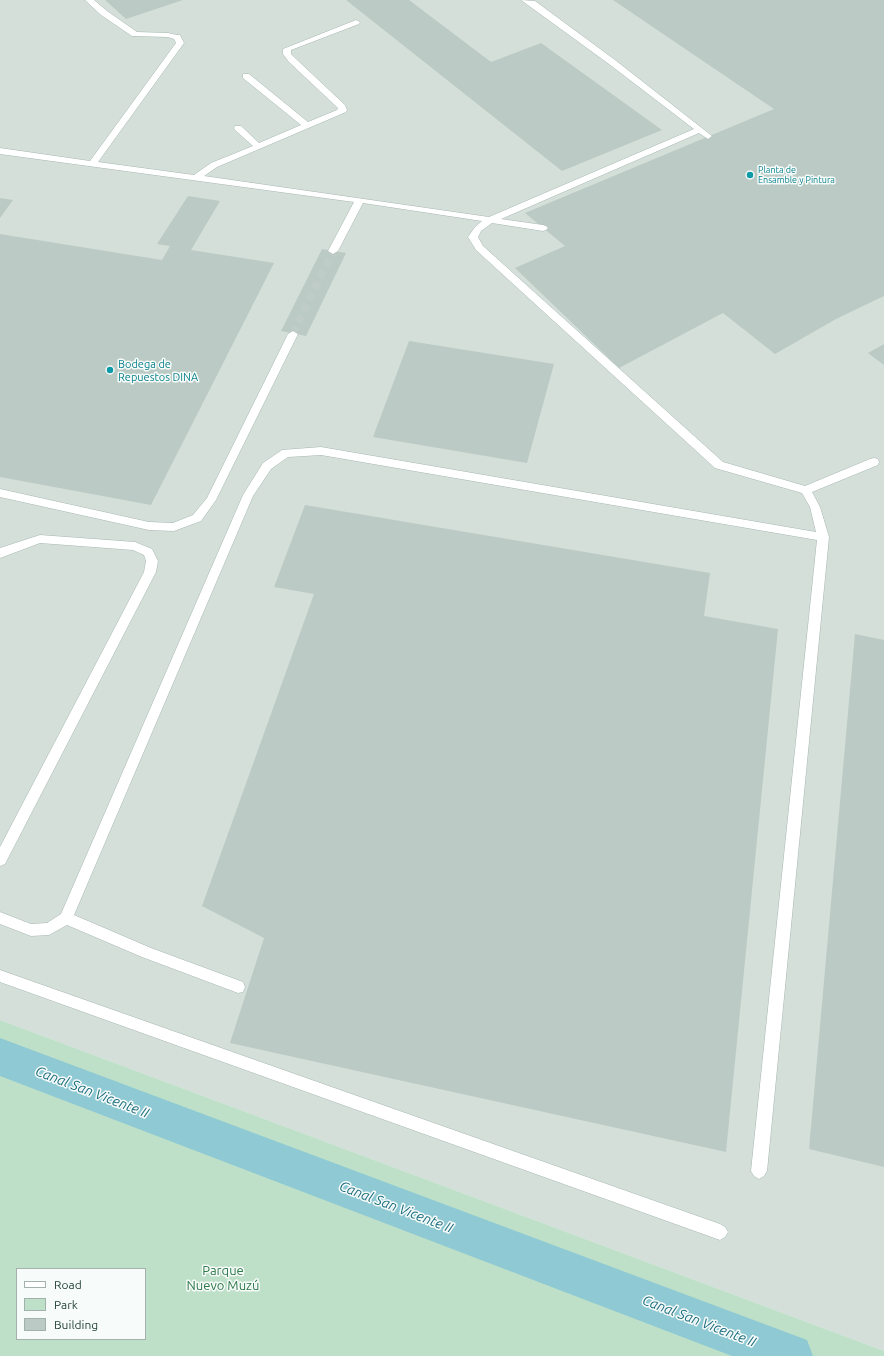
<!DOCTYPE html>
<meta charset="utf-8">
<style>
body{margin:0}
#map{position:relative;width:884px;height:1356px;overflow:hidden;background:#e6efeb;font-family:Ubuntu,sans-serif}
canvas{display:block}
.legend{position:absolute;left:16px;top:1268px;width:130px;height:72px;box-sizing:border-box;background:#f7fbf9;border:1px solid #a3b1ad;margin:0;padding:5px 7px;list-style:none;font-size:12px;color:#24423a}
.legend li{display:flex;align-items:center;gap:8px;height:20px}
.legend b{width:20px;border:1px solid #a3b1ad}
</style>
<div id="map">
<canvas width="884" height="1356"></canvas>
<ul class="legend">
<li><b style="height:5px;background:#fff"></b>Road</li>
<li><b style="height:11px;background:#bfe0c8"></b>Park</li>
<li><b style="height:11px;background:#bbcac4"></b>Building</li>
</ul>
</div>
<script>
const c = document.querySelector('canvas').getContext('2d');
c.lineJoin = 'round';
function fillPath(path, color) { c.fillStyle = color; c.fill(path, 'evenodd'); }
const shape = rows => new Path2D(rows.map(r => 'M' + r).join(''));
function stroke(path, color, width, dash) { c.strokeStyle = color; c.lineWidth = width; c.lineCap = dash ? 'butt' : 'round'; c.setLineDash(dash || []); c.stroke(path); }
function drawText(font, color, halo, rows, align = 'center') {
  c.font = font + ' Ubuntu,sans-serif'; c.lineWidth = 3; c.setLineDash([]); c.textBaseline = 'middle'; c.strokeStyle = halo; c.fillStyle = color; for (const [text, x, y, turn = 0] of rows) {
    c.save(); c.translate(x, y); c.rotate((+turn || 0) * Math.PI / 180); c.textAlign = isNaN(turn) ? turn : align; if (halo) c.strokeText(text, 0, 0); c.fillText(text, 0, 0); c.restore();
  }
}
const built = shape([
 [0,0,884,0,884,1351,0,1020]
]);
const green = shape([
 [0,1020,884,1351,884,1356,0,1356],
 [17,1269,145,1269,145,1339,17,1339]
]);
const canal = shape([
 [0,1038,791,1334,807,1340,813,1356,732,1356,0,1076,0,1038]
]);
const building = shape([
 [105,0,183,0,126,19],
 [346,0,409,0,491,62,541,43,662,130,562,171],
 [613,0,884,0,884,296,836,319,775,354,723,313,619,368,515,268,565,246,525,213,774,109],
 [188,196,220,201,191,250,274,263,151,505,0,477,0,234,162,260,170,246,157,244],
 [0,198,13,200,0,218],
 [322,249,346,253,306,336,281,331],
 [409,341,554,364,527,463,373,437],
 [884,344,884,365,868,353],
 [305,505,710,573,704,616,778,629,726,1152,230,1043,264,938,202,906,314,594,274,587],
 [855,634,884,640,884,1167,809,1149]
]);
const minorTunnel = shape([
 [293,334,333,251]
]);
const minor = shape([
 [85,0,94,0,107,11,137,32,168,33,177,35,180,35,184,43,98,162,194,175,211,163,253,146,235,130,234,128,235,126,241,126,259,143,301,125,243,78,243,74,249,74,308,122,337,110,338,108,289,62,283,54,283,49,356,20,360,22,359,24,291,50,291,54,295,58,345,105,347,110,346,112,217,167,204,176,489,217,694,129,609,64,521,0,535,1,615,60,712,136,708,139,699,133,501,219,543,225,546,226,548,228,546,230,543,231,492,223,481,231,478,237,483,246,723,462,805,486,870,459,874,458,878,459,879,462,878,465,812,492,820,507,829,537,767,1171,764,1176,759,1179,754,1176,751,1171,817,540,321,455,288,457,271,469,253,496,74,915,151,948,243,982,245,987,243,992,238,993,142,957,67,925,49,935,31,936,0,924,0,912,31,924,47,923,61,914,243,495,263,463,282,450,321,447,816,532,810,507,802,493,715,468,476,250,468,237,475,227,482,221,363,203,338,251,333,254,328,251,354,202,0,154,0,148,90,161,176,43,174,39,168,37,132,36,101,15,85,0],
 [293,331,298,334,216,500,201,521,174,531,149,530,0,497,0,489,149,522,173,523,193,515,207,498,288,334,293,331],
 [40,535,135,542,152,549,158,561,156,572,5,864,0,866,0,847,144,572,146,561,144,555,133,550,40,543,0,558,0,548,40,535],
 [0,970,720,1224,725,1227,728,1232,725,1237,720,1240,0,982,0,970]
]);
const markers = [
 [750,175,4,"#0f9aa8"],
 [110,370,4,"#0f9aa8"]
];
const farCulturenames = [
 ["Planta de",758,170],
 ["Ensamble y Pintura",758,180]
];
const cultureNames = [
 ["Bodega de",118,364],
 ["Repuestos DINA",118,377]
];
const nearParknames = [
 ["Parque",223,1271],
 ["Nuevo Muzú",223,1286]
];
const nearWaternames = [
 ["Canal San Vicente II",92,1092,21],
 ["Canal San Vicente II",396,1207,21],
 ["Canal San Vicente II",699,1321,21]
];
fillPath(built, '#d4dfda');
fillPath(green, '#bfe0c8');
fillPath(canal, '#8ec9d4');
fillPath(building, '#bbcac4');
stroke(minorTunnel, '#bfccc8', 8, [8, 4.5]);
stroke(minor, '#a8b8b2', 1);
fillPath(minor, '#fff');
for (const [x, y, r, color] of markers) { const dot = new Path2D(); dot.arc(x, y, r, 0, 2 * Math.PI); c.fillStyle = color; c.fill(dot); stroke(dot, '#f7fbf9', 1.5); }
drawText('9px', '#0d838f', '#f7fbf9', farCulturenames, 'left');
drawText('11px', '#0d838f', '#f7fbf9', cultureNames, 'left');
drawText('13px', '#2d7a4b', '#f7fbf9', nearParknames);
drawText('italic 14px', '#1c6f80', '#f7fbf9', nearWaternames);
</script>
